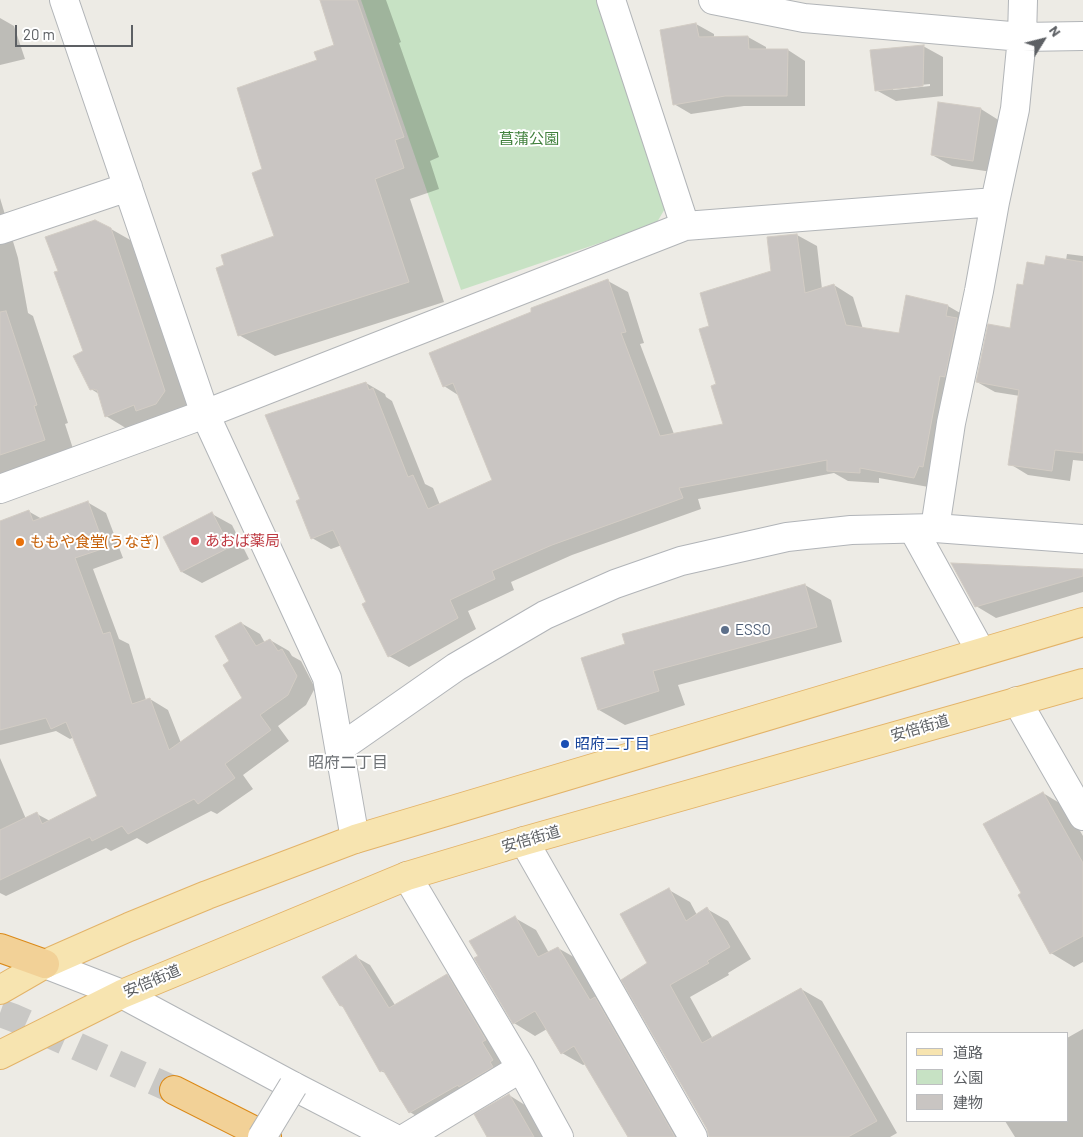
<!DOCTYPE html>
<meta charset="utf-8">
<style>
body{margin:0}
#map{position:relative;width:1083px;height:1137px;overflow:hidden;background:#edebe5;font-family:Barlow,"Noto Sans JP",sans-serif}
canvas{display:block}
.legend{position:absolute;left:906px;top:1032px;width:162px;height:90px;box-sizing:border-box;background:#fff;border:1px solid #bebfc1;margin:0;padding:6px 9px;list-style:none;font-size:15px;color:#5d6064}
.legend li{display:flex;align-items:center;gap:10px;height:25px}
.legend b{width:25px;border:1px solid #bebfc1}
.north{position:absolute;left:1018px;top:15px;width:50px;height:50px;-webkit-text-stroke:4px #fff;paint-order:stroke;rotate:54deg;font-size:14px;font-weight:700;line-height:20px;text-align:center;color:#5d6064}
.north::after{content:'';display:block;margin:auto;width:18px;height:22px;background:#5d6064;clip-path:polygon(50% 0,100% 100%,50% 72%,0 100%)}
.scale{position:absolute;left:15px;top:25px;width:118px;height:22px;box-sizing:border-box;border:2px solid #5d6064;border-top:0;padding-left:6px;font-size:15px;line-height:18px;white-space:nowrap;color:#5d6064;-webkit-text-stroke:4px #fff;paint-order:stroke}
</style>
<div id="map">
<canvas width="1083" height="1137"></canvas>
<ul class="legend">
<li><b style="height:6px;background:#f7e4b0"></b>道路</li>
<li><b style="height:14px;background:#c7e2c4"></b>公園</li>
<li><b style="height:14px;background:#c9c5c2"></b>建物</li>
</ul>
<div class="north">N</div>
<div class="scale">20 m</div>
</div>
<script>
const c = document.querySelector('canvas').getContext('2d');
c.lineJoin = 'round';
function fillPath(path, color) { c.fillStyle = color; c.fill(path, 'evenodd'); }
const shape = rows => new Path2D(rows.map(r => 'M' + r).join(''));
function stroke(path, color, width, dash) { c.strokeStyle = color; c.lineWidth = width; c.lineCap = dash ? 'butt' : 'round'; c.setLineDash(dash || []); c.stroke(path); }
function drawText(font, color, halo, rows, align = 'center') {
  c.font = font + ' Barlow,"Noto Sans JP",sans-serif'; c.lineWidth = 4; c.setLineDash([]); c.textBaseline = 'middle'; c.strokeStyle = halo; c.fillStyle = color; for (const [text, x, y, turn = 0] of rows) {
    c.save(); c.translate(x, y); c.rotate((+turn || 0) * Math.PI / 180); c.textAlign = isNaN(turn) ? turn : align; if (halo) c.strokeText(text, 0, 0); c.fillText(text, 0, 0); c.restore();
  }
}
const green = shape([
 [361,0,601,0,670,200,656,224,461,290]
]);
const shadow = shape([
 [321,0,386,0,401,42,399,43,439,157,430,161,439,189,410,199,444,302,275,356,239,335,276,236,264,170,318,61,335,46],
 [0,18,14,26,25,59,0,65],
 [696,24,714,34,714,38,748,37,766,47,766,50,788,50,805,61,805,106,744,106,691,114,674,104],
 [923,46,943,57,943,96,896,101,876,90],
 [930,84,930,86,893,90,893,88],
 [981,109,1000,121,992,172,952,166,932,155],
 [0,198,18,258,28,313,33,316,68,423,65,424,76,458,0,483],
 [111,229,139,245,193,408,134,433,106,416,99,394,91,389,84,352],
 [797,235,817,246,822,289,834,285,853,297,863,329,900,335,907,296,948,306,967,317,934,488,879,478,879,483,848,481,834,473,698,499,701,509,572,555,511,582,514,590,468,611,476,629,409,667,389,656,368,603,342,545,331,549,312,538,302,500,366,383,385,394,386,397,392,401,425,484,433,488,440,505,493,481,458,395,444,386,608,281,628,292,644,343,640,344,674,434,724,425,718,385,711,327,773,272,769,238],
 [1067,254,1083,256,1083,461,1073,460,1070,481,1028,475,1010,464,1020,396,995,392,977,382,1011,330,1024,286,1045,266,1066,260],
 [87,502,106,513,123,558,93,569,119,639,129,644,146,700,150,699,168,710,181,743,244,698,230,662,241,623,260,634,265,643,270,640,289,651,292,656,301,661,315,688,306,705,278,726,289,741,243,775,253,789,217,814,211,811,147,844,137,838,111,851,106,848,6,896,0,893,0,758,26,819,37,814,50,821,99,796,74,737,70,739,56,731,0,745,0,522,28,511,42,519],
 [212,514,232,525,249,559,202,583,182,572,165,538],
 [1083,570,1083,592,996,618,976,606],
 [805,585,831,600,842,642,678,685,685,705,625,725,599,710,627,645],
 [1043,793,1066,807,1083,836,1083,962,1074,967,1051,953,1022,893],
 [669,890,690,902,697,915,707,909,728,921,751,959,728,973,729,975,690,997,713,1039,801,989,822,1001,897,1133,890,1137,710,1137,708,1129,648,964],
 [515,918,536,930,549,953,558,948,579,960,688,1137,629,1137,586,1064,583,1065,562,1053,547,1029,535,1036,514,1023,475,958,479,956],
 [356,957,370,965,395,1005,447,975,461,983,506,1068,424,1121,410,1112,387,1074,381,1071,345,1008,341,1006,323,978],
 [1083,1029,1083,1137,1015,1137,1005,1121,1067,1121,1067,1038],
 [509,1095,528,1107,546,1137,488,1137]
]);
const building = shape([
 [320,0,357,0,404,137,395,140,404,168,375,179,409,282,238,336,216,268,224,265,221,255,274,236,252,173,262,169,237,88,317,60,314,52,334,45,320,0],
 [696,23,699,37,748,36,749,49,788,49,787,96,725,96,673,105,660,30,696,23],
 [924,45,923,86,875,91,870,50,924,45],
 [938,102,981,108,973,161,931,155,938,102],
 [95,220,111,228,165,391,156,404,136,411,134,405,105,417,97,390,95,390,94,389,90,390,73,356,83,351,54,272,58,271,45,237,95,220],
 [797,234,805,293,834,284,846,325,899,333,906,295,948,305,946,316,957,318,945,377,940,376,923,467,919,466,914,478,860,468,860,473,827,471,827,460,679,488,683,498,552,545,492,571,495,579,450,600,458,618,388,657,362,604,366,602,333,530,311,539,296,501,300,499,265,415,366,382,369,390,373,388,408,477,413,475,428,509,492,480,453,383,443,387,429,353,531,312,531,308,608,279,626,332,621,333,660,436,723,424,711,386,716,384,699,329,709,326,700,293,771,271,767,237,797,234],
 [1046,256,1083,262,1083,453,1055,450,1052,471,1008,465,1019,390,976,382,988,324,1010,328,1017,284,1023,285,1027,262,1044,265,1046,256],
 [6,311,37,405,34,406,45,440,0,455,0,312,6,311],
 [88,501,105,548,75,558,103,634,110,632,132,704,150,698,169,750,242,698,223,665,229,661,215,636,241,622,256,646,270,639,278,651,282,649,297,676,288,695,260,715,271,730,225,764,235,778,198,804,194,799,128,834,122,826,92,841,90,837,0,880,0,830,37,812,42,824,97,796,66,722,51,729,46,718,0,730,0,521,29,510,33,521,88,501],
 [212,512,230,547,181,572,163,537,212,512],
 [951,563,1083,569,1083,576,975,607,951,563],
 [805,584,817,627,653,671,659,691,598,710,581,658,625,644,622,634,805,584],
 [1043,792,1083,863,1083,936,1050,954,1018,895,1021,893,983,824,1043,792],
 [669,888,686,921,707,907,730,947,707,961,709,963,670,985,702,1043,801,988,877,1121,848,1137,709,1137,707,1129,621,980,647,963,620,914,669,888],
 [515,916,538,957,558,947,590,1000,595,997,675,1137,628,1137,574,1046,561,1054,535,1011,513,1024,474,958,478,956,469,941,515,916],
 [356,955,389,1008,447,974,486,1040,482,1042,493,1060,490,1062,493,1067,459,1087,458,1085,409,1113,383,1070,380,1072,342,1005,340,1006,322,977,356,955],
 [509,1094,534,1137,487,1137,474,1114,509,1094]
]);
const highwayTunnel = shape([
 [0,1013,14,1018,174,1090]
]);
const street = shape([
 [64,0,205,414,327,678,355,839],
 [713,0,804,18,1022,37,1083,36],
 [685,226,995,202],
 [0,230,128,187],
 [0,489,205,414,685,226,611,0],
 [935,528,951,423,979,291,995,202,1015,109,1022,37,1023,0],
 [913,529,981,652],
 [1017,701,1083,816],
 [524,841,693,1137],
 [45,964,122,994,293,1086,392,1137],
 [521,1068,559,1137],
 [407,1137,521,1068,407,876]
]);
const secondary = shape([
 [340,748,456,667,545,615,615,584,681,561,787,537,851,530,935,528,1083,539]
]);
const primary = shape([
 [0,990,45,964,129,927,207,895,355,839,1083,622],
 [0,1055,122,994,407,876,524,841,1083,683]
]);
const highway = shape([
 [0,948,45,964],
 [174,1090,267,1137]
]);
const streetBridge = shape([
 [262,1137,293,1086]
]);
const markers = [
 [195,541,5,"#e0444e"],
 [20,542,5,"#e8710a"],
 [725,630,5,"#5c6f8a"],
 [565,744,5,"#1a4fb4"]
];
const parkNames = [
 ["菖蒲公園",529,139]
];
const healthNames = [
 ["あおば薬局",205,541]
];
const foodNames = [
 ["ももや食堂(うなぎ)",30,542]
];
const serviceNames = [
 ["ESSO",735,630]
];
const streetNames = [
 ["安倍街道",920,728,-16],
 ["安倍街道",531,839,-16],
 ["安倍街道",152,981,-23]
];
const transitNames = [
 ["昭府二丁目",575,744]
];
const neighbourhoodNames = [
 ["昭府二丁目",348,763]
];
fillPath(green, '#c7e2c4');
fillPath(shadow, '#0003');
fillPath(building, '#c9c5c2');
stroke(building, '#d2ccc4', 1);
stroke(highwayTunnel, '#c9c8c5', 28, [28, 14]);
stroke(street, '#b2b5b8', 30);
stroke(secondary, '#b1b4b8', 30);
stroke(primary, '#e3b368', 30);
stroke(highway, '#db8917', 30);
stroke(street, '#fff', 28);
stroke(secondary, '#fff', 28);
stroke(primary, '#f7e4b0', 28);
stroke(highway, '#f2d197', 28);
stroke(streetBridge, '#b2b5b8', 30, []);
stroke(streetBridge, '#fff', 28);
for (const [x, y, r, color] of markers) { const dot = new Path2D(); dot.arc(x, y, r, 0, 2 * Math.PI); c.fillStyle = color; c.fill(dot); stroke(dot, '#fff', 2); }
drawText('15px', '#42813e', '#fff', parkNames);
drawText('15px', '#be3a42', '#fff', healthNames, 'left');
drawText('15px', '#c56008', '#fff', foodNames, 'left');
drawText('15px', '#4e5e75', '#fff', serviceNames, 'left');
drawText('15px', '#5d6064', '#fff', streetNames);
drawText('15px', '#164399', '#fff', transitNames, 'left');
drawText('16px', '#6e7276', '#fff', neighbourhoodNames);
</script>
